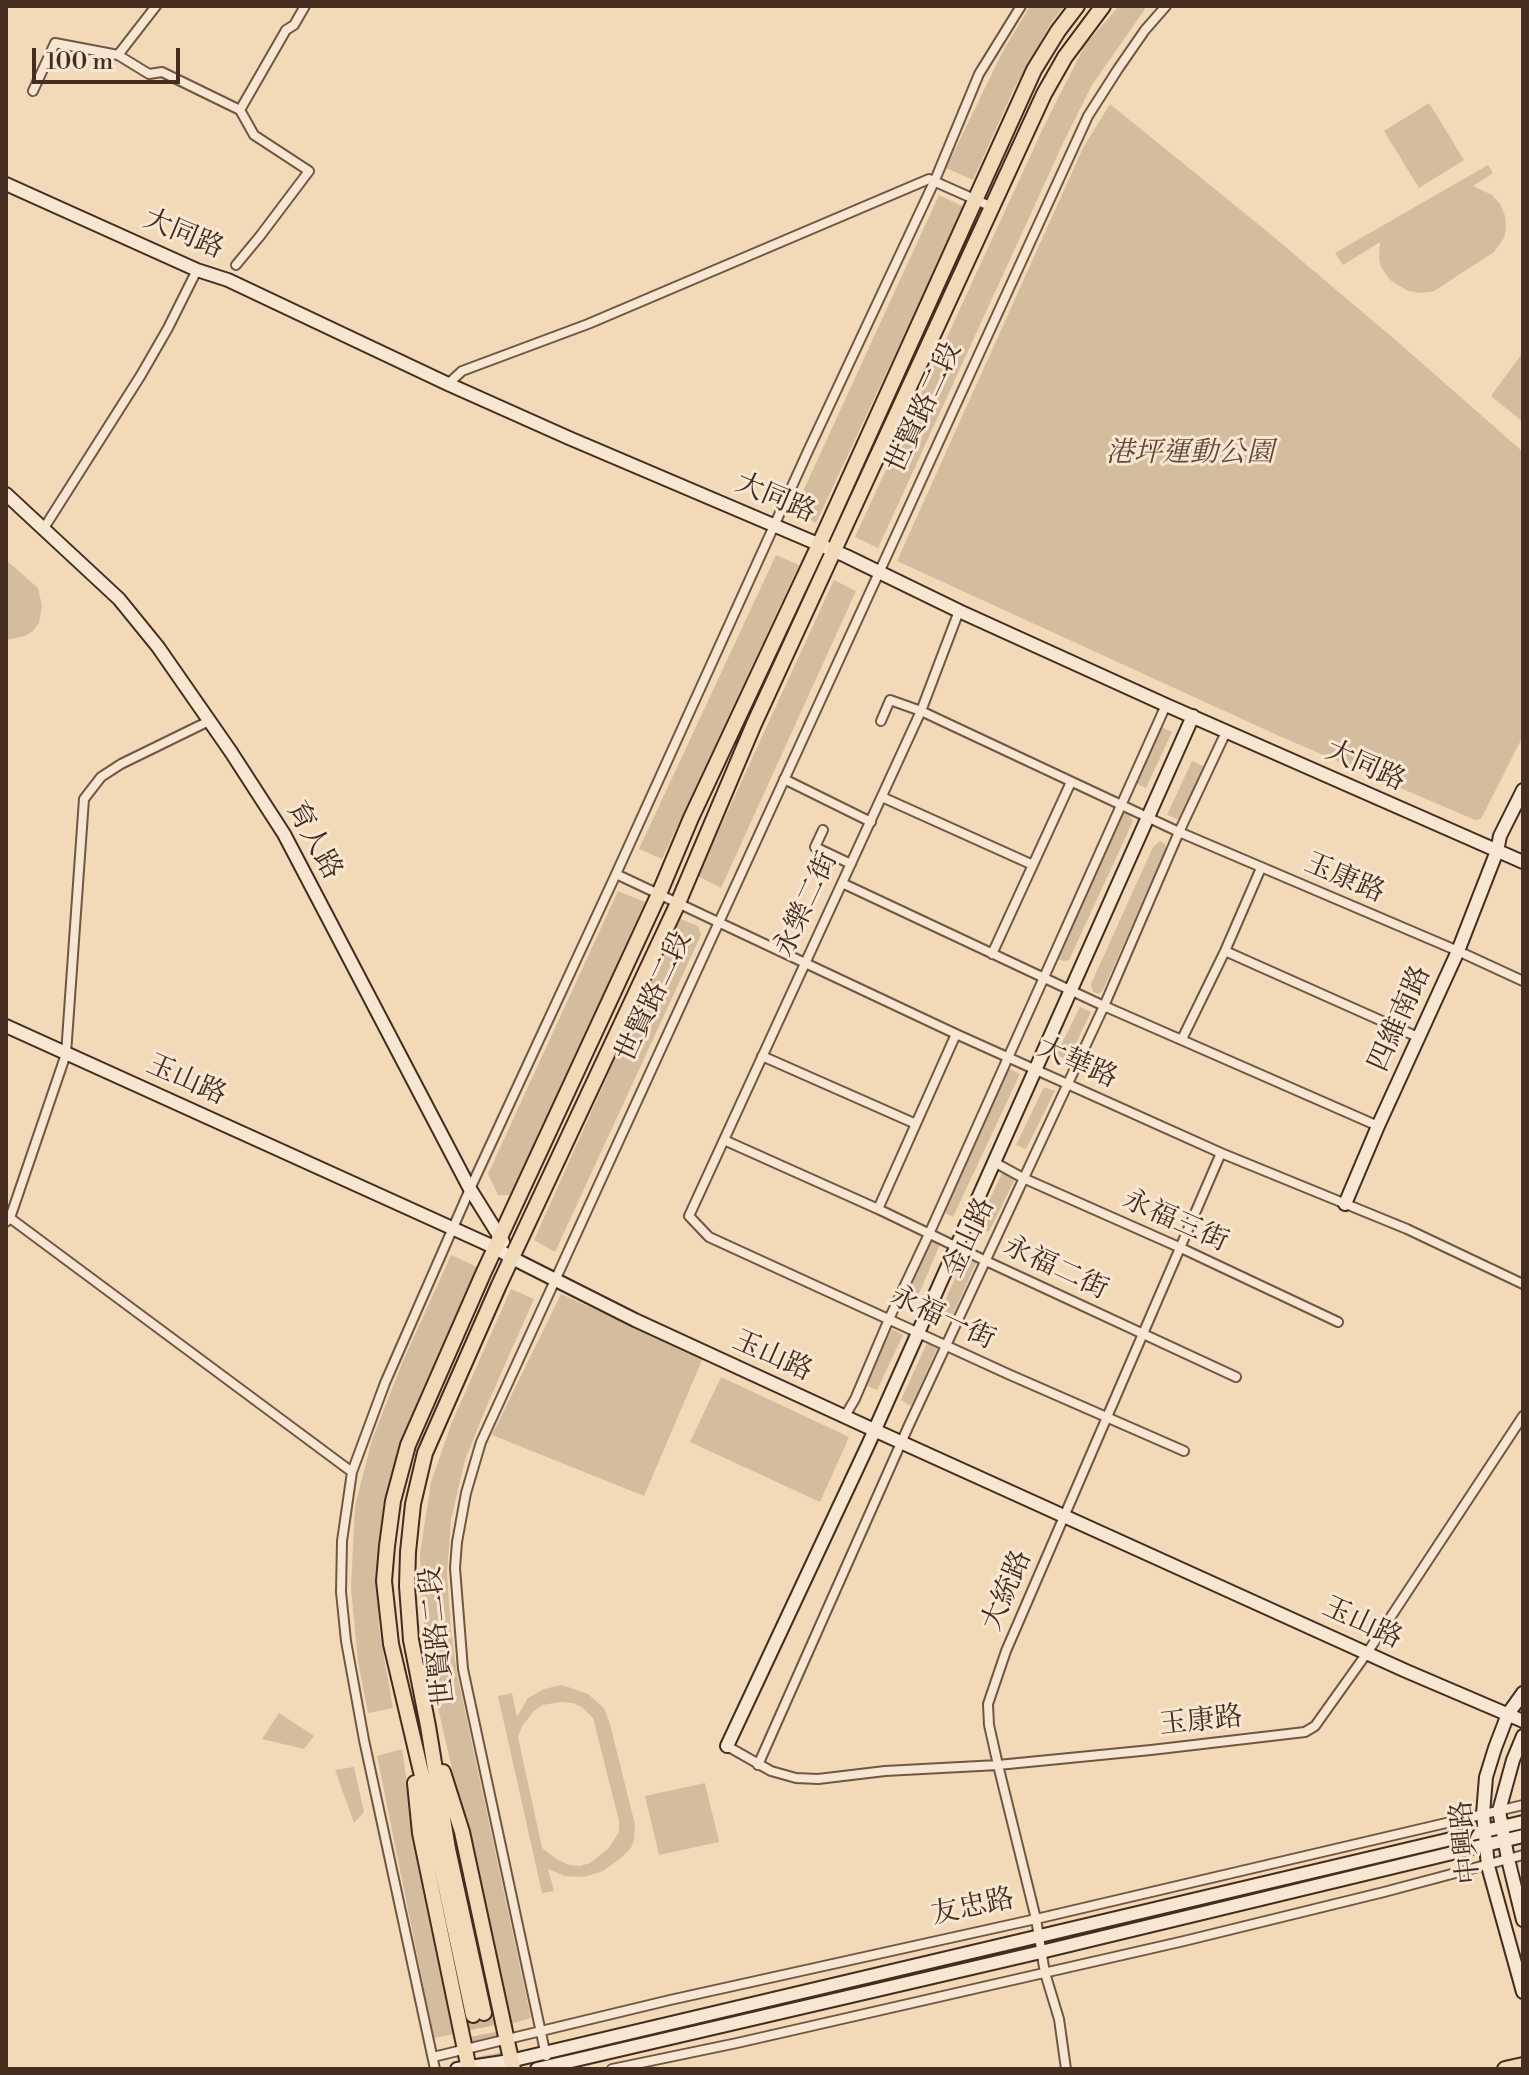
<!DOCTYPE html>
<meta charset="utf-8">
<style>
body{margin:0}
#map{position:relative;width:1529px;height:2075px;overflow:hidden;background:#f2d9b8;font-family:"Libre Bodoni",serif}
canvas{display:block}
.frame{position:absolute;inset:0;border:8px solid #442c1e;pointer-events:none}
.scale{position:absolute;left:32px;top:48px;width:148px;height:36px;box-sizing:border-box;border:4px solid #442c1e;border-top:0;padding-left:10px;font-size:24px;line-height:28px;white-space:nowrap;color:#442c1e;-webkit-text-stroke:6px #f7e6d1;paint-order:stroke}
</style>
<div id="map">
<canvas width="1529" height="2075"></canvas>
<div class="frame"></div>
<div class="scale">100 m</div>
</div>
<script>
const c = document.querySelector('canvas').getContext('2d');
c.lineJoin = 'round';
function fillPath(path, color) { c.fillStyle = color; c.fill(path, 'evenodd'); }
const shape = rows => new Path2D(rows.map(r => 'M' + r).join(''));
function stroke(path, color, width, dash) { c.strokeStyle = color; c.lineWidth = width; c.lineCap = dash ? 'butt' : 'round'; c.setLineDash(dash || []); c.stroke(path); }
function drawText(font, color, halo, rows, align = 'center') {
  c.font = font + ' "Libre Bodoni","Noto Serif TC",serif'; c.lineWidth = 6; c.setLineDash([]); c.textBaseline = 'middle'; c.strokeStyle = halo; c.fillStyle = color; for (const [text, x, y, turn = 0] of rows) {
    c.save(); c.translate(x, y); c.rotate((+turn || 0) * Math.PI / 180); c.textAlign = isNaN(turn) ? turn : align; if (halo) c.strokeText(text, 0, 0); c.fillText(text, 0, 0); c.restore();
  }
}
const green = shape([
 [1030,6,1064,6,1051,23,1013,91,973,180,946,168,1003,51],
 [1119,6,1141,6,1145,9,1092,85,1064,141,878,548,855,537,1045,124,1085,45],
 [1429,103,1464,160,1419,188,1384,131],
 [1110,104,1269,233,1399,343,1523,452,1523,736,1481,819,1475,820,1277,735,897,561,1083,148],
 [1488,165,1493,173,1473,186,1492,195,1500,204,1505,216,1506,228,1504,238,1494,252,1434,291,1421,293,1408,291,1390,280,1381,267,1379,258,1380,242,1343,265,1335,253],
 [939,195,964,207,816,523,794,511],
 [1521,355,1523,357,1523,422,1491,396],
 [776,555,799,565,662,859,639,849],
 [6,560,38,588,42,606,39,623,33,631,25,636,6,640],
 [834,580,856,591,721,888,698,876],
 [1161,727,1172,732,1146,788,1135,783],
 [1192,761,1205,767,1180,820,1167,815],
 [1124,812,1129,814,1133,821,1069,960,1063,961,1057,958,1057,954,1120,817],
 [1160,841,1165,844,1166,850,1103,990,1099,994,1093,992,1091,984,1153,847],
 [618,891,645,902,510,1195,498,1195,488,1174],
 [678,918,698,926,701,935,555,1252,534,1240],
 [1080,1007,1091,1012,1068,1060,1056,1055],
 [1008,1068,1020,1074,953,1217,943,1212],
 [1044,1087,1055,1091,1026,1149,1016,1145],
 [1004,1169,1017,1175,989,1232,977,1226],
 [932,1237,941,1242,916,1301,905,1295],
 [451,1255,477,1267,421,1393,394,1467,382,1525,378,1575,379,1628,393,1708,368,1713,358,1662,351,1588,355,1506,372,1440,403,1361],
 [966,1255,977,1261,952,1317,940,1311],
 [511,1289,534,1299,488,1403,465,1460,451,1520,447,1573,451,1630,457,1674,531,2018,511,2024,432,1682,423,1616,420,1554,431,1482,452,1422],
 [561,1294,703,1358,644,1496,492,1435],
 [892,1329,903,1335,877,1390,865,1385],
 [927,1343,937,1348,911,1406,901,1400],
 [721,1377,849,1437,820,1502,690,1442],
 [562,1685,588,1694,604,1708,610,1724,635,1825,634,1840,631,1848,621,1858,603,1871,584,1877,565,1876,548,1869,554,1891,542,1893,498,1696,512,1693,517,1717,528,1698,544,1689],
 [561,1702,573,1703,582,1707,593,1718,619,1821,619,1832,608,1849,590,1863,580,1866,569,1865,558,1860,542,1848,518,1737,522,1726,534,1711,542,1705],
 [279,1713,314,1736,304,1749,262,1739],
 [402,1749,412,1816,455,2034,434,2038,377,1756],
 [354,1767,364,1812,354,1823,335,1770],
 [705,1783,719,1842,659,1855,645,1796]
]);
const primaryTunnel = shape([
 [484,2013,498,2069],
 [473,2015,486,2069]
]);
const street = shape([
 [118,55,156,6],
 [33,91,55,43,118,55,149,74,162,72,240,110,254,135,309,171,260,236,236,265],
 [240,110,286,30,294,25,305,6],
 [448,384,462,371,588,324,929,179,992,207],
 [44,528,141,375,168,328,197,270],
 [959,611,921,711,689,1216,709,1237,1008,1374,1184,1451],
 [881,721,890,700,921,711,1179,832,1458,951,1523,981],
 [784,779,871,822],
 [882,797,1033,865],
 [823,830,815,847,851,864],
 [616,874,956,1034,1221,1153,1407,1229,1523,1284],
 [842,883,1104,1006,1378,1126],
 [1225,951,1420,1038],
 [992,954,1071,782],
 [1182,1039,1225,951,1261,868],
 [762,1056,916,1124],
 [724,1140,878,1209,986,1261,1236,1377],
 [994,1162,1023,1178,1181,1248,1338,1322],
 [878,1209,956,1034],
 [10,1218,352,1472],
 [6,1222,10,1218,66,1054,84,799,101,777,121,764,209,721],
 [845,1416,855,1399,889,1319,929,1234,1166,705],
 [727,1746,771,1771,796,1778,818,1779,885,1771,998,1765,1151,1750,1305,1732,1315,1726,1367,1653,1523,1416],
 [758,1765,909,1425,1104,1006,1179,832,1226,732],
 [546,2056,463,1669,455,1568,457,1542,466,1493,481,1442,1088,116,1118,69,1145,30,1166,6],
 [433,2057,670,2000,1036,1919,1523,1805],
 [435,2069,364,1740,346,1641,341,1592,342,1541,352,1472,385,1383,470,1189,616,874,808,451,935,180,979,74,1021,6],
 [612,2069,737,2043,1184,1941,1384,1892,1523,1855],
 [1066,2069,1059,2019,1045,1973,1036,1919,998,1765,989,1725,988,1704,1006,1651,1221,1153]
]);
const secondary = shape([
 [6,184,197,270,228,280,448,384,569,438,846,556,959,611,1166,705,1523,862],
 [6,494,119,599,158,647,231,752,284,834,470,1189,503,1242],
 [6,1026,496,1248,512,1258,635,1320,874,1430,1406,1671,1523,1721],
 [1345,1204,1378,1126,1458,951,1497,851,1500,836,1523,790],
 [1523,1693,1508,1714,1495,1748,1486,1777,1483,1814,1488,1866,1523,1992],
 [1523,1736,1513,1760,1499,1811,1508,1859,1523,1920],
 [727,1746,868,1445,1193,716],
 [457,2069,510,2061,1523,1822],
 [537,2069,1041,1952,1523,1836]
]);
const primary = shape([
 [443,1772,462,1832,513,2069],
 [415,1783,420,1833,469,2069],
 [484,2013,448,1849,428,1726,411,1640,407,1586,408,1552,413,1504,425,1453,499,1285,678,903,754,724,1044,94,1065,57,1103,6],
 [473,2015,422,1776,391,1644,384,1581,387,1546,393,1501,408,1445,483,1274,659,894,691,818,819,545,1034,70,1058,31,1077,6],
 [1505,2069,1523,2065]
]);
const streetNames = [
 ["大同路",183,235,23],
 ["世賢路二段",925,408,-65],
 ["大同路",775,499,23],
 ["大同路",1365,767,24],
 ["育人路",313,841,61],
 ["玉康路",1344,879,23],
 ["永樂二街",807,905,-65],
 ["世賢路二段",655,997,-65],
 ["四維南路",1401,1019,-66],
 ["大華路",1077,1064,24],
 ["玉山路",186,1081,24],
 ["永福三街",1175,1222,24],
 ["金山路",970,1238,-65],
 ["永福二街",1055,1269,25],
 ["永福一街",942,1319,25],
 ["玉山路",772,1357,24],
 ["大統路",1008,1591,-67],
 ["玉山路",1362,1624,25],
 ["世賢路二段",439,1636,-96],
 ["玉康路",1201,1722,-6],
 ["中興路",1467,1842,-96],
 ["友忠路",973,1908,-12]
];
const parkNames = [
 ["港坪運動公園",1190,454]
];
fillPath(green, '#d4bc9e');
stroke(primaryTunnel, '#cfb699', 14, [14, 7]);
stroke(street, '#705744', 12);
stroke(secondary, '#442c1e', 16);
stroke(primary, '#442c1e', 18);
stroke(street, '#f7e6d1', 8);
stroke(secondary, '#f7e6d1', 12);
stroke(primary, '#f2d9b8', 14);
drawText('28px', '#442c1e', '#f7e6d1', streetNames);
drawText('italic 28px', '#614938', '#f7e6d1', parkNames);
</script>
